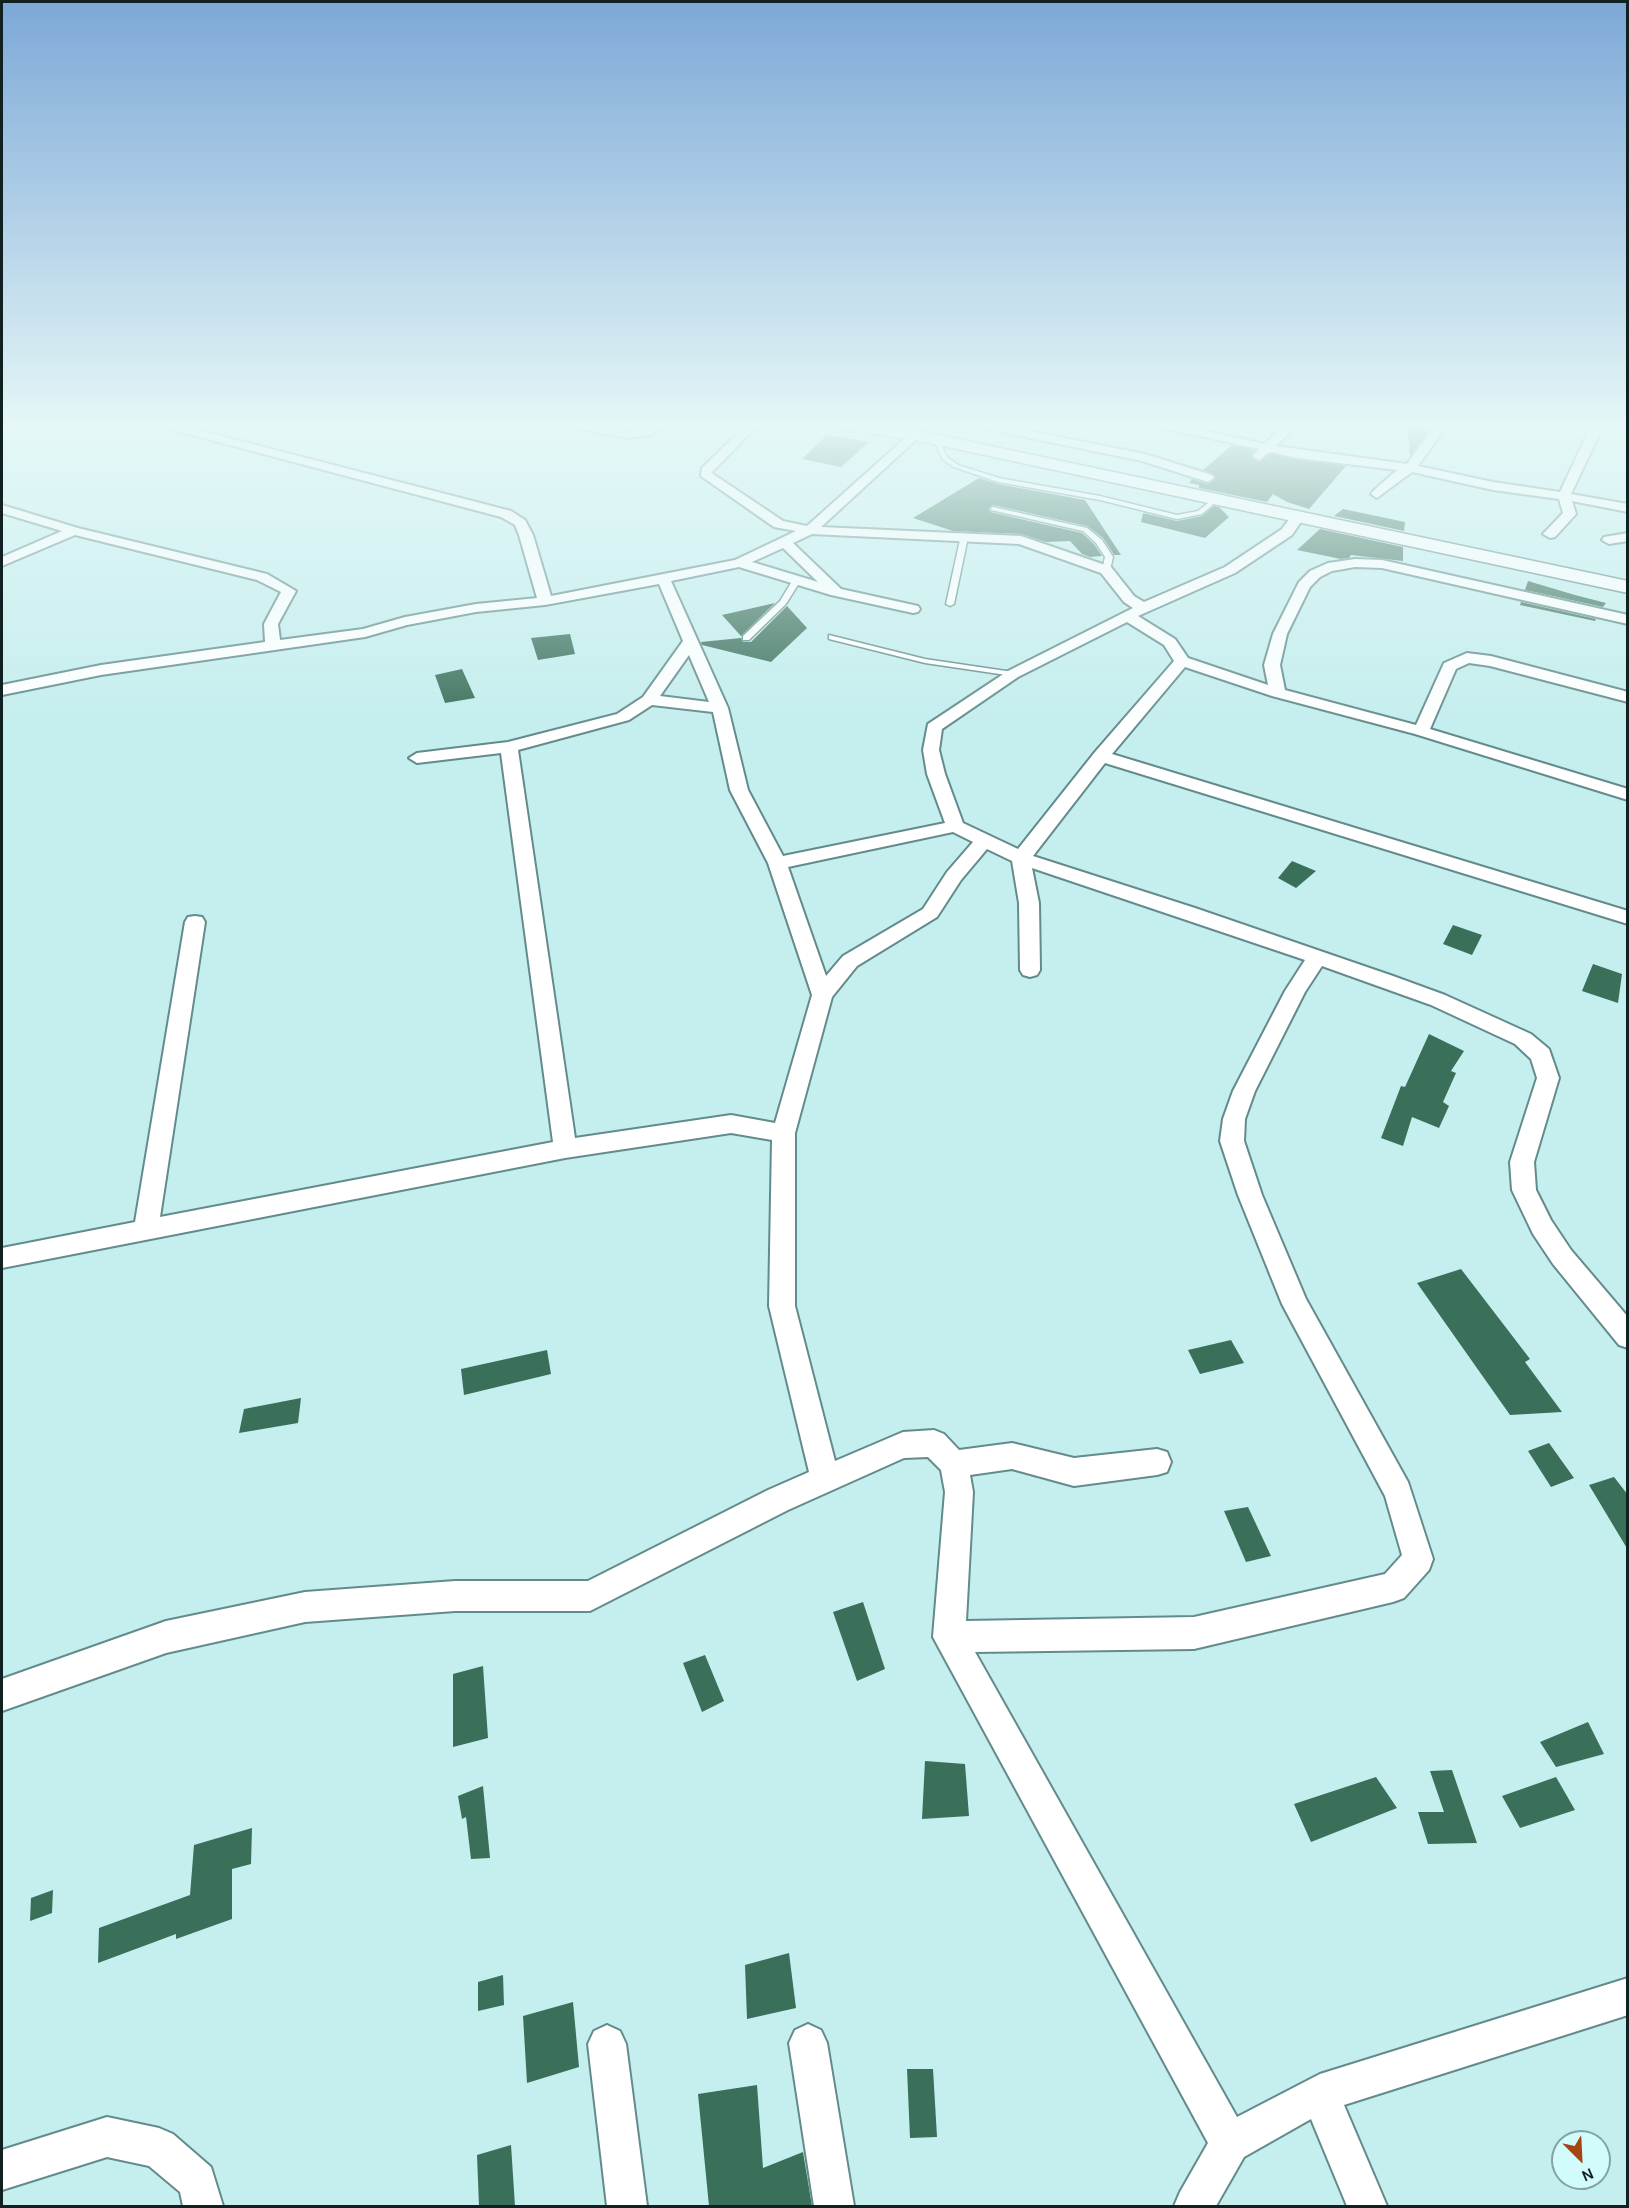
<!DOCTYPE html>
<style>
body{margin:0}
#map{position:relative;width:1629px;height:2208px;overflow:hidden;background:#c5eeee;font-family:Karla,sans-serif}
canvas{display:block}
.frame{position:absolute;inset:0;border:3px solid #112021;pointer-events:none}
.north{position:absolute;left:1551px;top:2130px;width:60px;height:60px;box-sizing:border-box;background:#d2fbfb;border:2px solid #85a3a4;border-radius:50%;rotate:156deg;font-size:16px;font-weight:700;line-height:24px;text-align:center;color:#112021}
.north::after{content:'';display:block;margin:auto;width:21px;height:27px;background:#a74410;clip-path:polygon(50% 0,100% 100%,50% 72%,0 100%)}
</style>
<div id="map">
<canvas width="1629" height="2208"></canvas>
<div class="frame"></div>
<div class="north">N</div>
</div>
<script>
const c = document.querySelector('canvas').getContext('2d');
c.lineJoin = 'round';
function fillPath(path, color) { c.fillStyle = color; c.fill(path, 'evenodd'); }
const shape = rows => new Path2D(rows.map(r => 'M' + r).join(''));
function stroke(path, color, width, dash) { c.strokeStyle = color; c.lineWidth = width; c.lineCap = dash ? 'butt' : 'round'; c.setLineDash(dash || []); c.stroke(path); }
const building = shape([
 [1407,424,1425,424,1427,433,1410,456],
 [827,435,852,439,869,442,841,467,802,459],
 [1232,445,1255,450,1251,456,1259,462,1270,454,1346,466,1309,509,1287,502,1273,494,1267,502,1199,488,1199,485,1189,483,1192,479,1207,484,1215,480,1214,474,1203,470],
 [979,478,998,484,1085,500,1121,555,1114,555,1103,538,1087,526,993,505,989,508,990,512,1082,533,1094,544,1102,556,1090,557,1082,554,1070,541,1046,542,1021,534,953,531,913,518],
 [1214,506,1219,507,1229,517,1205,538,1141,522,1143,513,1177,521,1202,516],
 [1343,509,1405,522,1404,531,1334,516],
 [1320,529,1403,547,1403,561,1351,555,1349,558,1341,559,1297,550],
 [1528,581,1575,595,1606,603,1603,607,1525,590],
 [1521,602,1596,619,1595,621,1520,605],
 [775,603,741,636,722,615],
 [787,606,807,628,771,662,702,645,701,642,741,638,743,642,751,642],
 [570,634,575,654,538,660,531,638],
 [462,669,475,698,445,703,435,675],
 [1292,861,1316,871,1296,888,1278,878],
 [1453,925,1482,935,1472,955,1443,944],
 [1593,964,1622,974,1618,1003,1582,991],
 [1429,1034,1464,1051,1451,1071,1456,1073,1443,1102,1449,1106,1439,1128,1412,1117,1403,1146,1381,1138,1401,1086,1405,1087],
 [1461,1269,1530,1359,1525,1362,1562,1412,1510,1415,1417,1283],
 [1231,1340,1244,1363,1200,1374,1188,1350],
 [547,1350,551,1374,464,1395,461,1369],
 [301,1398,298,1423,239,1433,244,1409],
 [1549,1443,1574,1478,1551,1487,1528,1451],
 [1614,1477,1628,1495,1628,1550,1589,1485],
 [1248,1507,1271,1556,1246,1562,1224,1511],
 [863,1602,885,1669,857,1681,833,1612],
 [705,1655,724,1701,702,1712,683,1663],
 [483,1666,488,1738,453,1747,453,1674],
 [1588,1722,1604,1754,1556,1767,1540,1742],
 [925,1761,965,1764,969,1816,922,1819],
 [1452,1770,1477,1843,1428,1844,1418,1812,1444,1812,1430,1771],
 [1376,1777,1397,1808,1311,1842,1294,1804],
 [1556,1777,1575,1810,1520,1828,1502,1796],
 [483,1786,490,1858,471,1859,466,1817,462,1819,458,1796],
 [252,1828,251,1864,232,1869,232,1919,176,1939,176,1934,98,1963,99,1928,190,1895,194,1845],
 [53,1890,52,1913,30,1921,31,1898],
 [789,1953,796,2008,747,2019,745,1965],
 [503,1975,504,2005,478,2011,478,1982],
 [573,2002,579,2067,527,2083,523,2016],
 [907,2069,933,2069,937,2137,910,2138],
 [757,2085,763,2168,803,2152,812,2206,709,2206,698,2094],
 [511,2145,515,2206,479,2206,477,2155]
]);
const lane = shape([
 [934,439,938,439,947,457,958,465,999,478,1100,496,1177,515,1198,511,1213,499,1218,500,1202,514,1177,519,1100,500,998,482,954,467,942,459,934,439],
 [993,507,1087,528,1102,540,1113,557,1110,570,1106,572,1102,570,1105,557,1096,543,1083,531,991,510,991,508,993,507],
 [961,535,968,537,954,604,950,606,946,604,961,535],
 [794,578,801,580,786,604,749,640,743,640,743,636,780,601,794,578],
 [829,635,925,659,1013,672,1017,674,1013,676,925,663,829,639,829,635]
]);
const street = shape([
 [156,424,175,424,511,511,525,520,533,535,551,596,735,560,796,531,774,527,701,476,702,468,747,424,759,424,712,472,713,474,783,521,807,526,911,433,915,432,921,435,919,437,821,527,1021,536,1111,567,1134,596,1144,602,1225,567,1282,529,1293,514,1303,514,1304,517,1292,535,1235,573,1138,616,1175,639,1188,658,1268,685,1264,665,1273,634,1299,582,1310,571,1328,563,1355,559,1382,560,1628,615,1628,624,1382,568,1355,567,1332,571,1320,577,1310,587,1287,634,1280,665,1285,690,1416,725,1444,663,1467,653,1491,656,1628,692,1628,702,1490,666,1469,663,1456,669,1430,729,1628,789,1628,800,1415,734,1272,696,1185,667,1112,754,1628,911,1628,924,1105,763,1033,856,1195,908,1393,976,1445,995,1531,1034,1549,1049,1559,1078,1534,1162,1536,1190,1551,1220,1571,1250,1628,1317,1628,1348,1619,1345,1553,1264,1533,1234,1512,1190,1510,1162,1537,1078,1531,1059,1515,1044,1431,1005,1322,966,1305,992,1255,1091,1245,1119,1244,1141,1262,1195,1306,1299,1408,1482,1433,1559,1429,1570,1404,1598,1393,1602,1194,1649,975,1652,1237,2117,1320,2074,1628,1978,1628,2015,1344,2105,1387,2206,1347,2206,1311,2119,1244,2157,1216,2206,1174,2206,1180,2192,1208,2143,933,1637,945,1492,941,1470,928,1457,904,1458,788,1510,590,1611,455,1611,305,1622,166,1653,2,1711,2,1679,166,1621,305,1592,455,1581,588,1581,768,1490,809,1472,769,1306,772,1140,731,1133,565,1158,2,1268,2,1248,135,1222,185,922,188,917,195,916,202,917,205,922,160,1217,553,1142,501,753,417,763,409,758,417,753,508,742,617,714,643,697,683,641,659,584,545,605,476,612,407,625,365,637,101,675,2,695,2,685,101,665,265,642,264,624,281,592,257,580,75,535,2,566,2,557,62,531,2,513,2,505,78,528,267,574,296,591,278,624,280,640,363,629,405,617,476,604,537,598,519,535,515,525,501,517,158,426,156,424],
 [812,534,1019,544,1101,573,1124,602,1133,608,1008,671,928,724,923,750,927,774,945,823,783,856,748,790,728,708,671,581,739,567,831,595,913,613,918,612,920,609,918,606,841,589,793,543,812,534],
 [783,548,818,582,752,562,783,548],
 [1127,622,1164,645,1174,661,1095,752,1018,849,963,823,945,774,939,750,942,729,1018,677,1127,622],
 [689,655,709,702,660,696,689,655],
 [652,705,713,712,730,790,768,863,812,995,775,1123,731,1115,575,1138,518,750,629,720,652,705],
 [953,832,973,842,947,872,923,909,843,956,826,976,788,867,953,832],
 [987,849,1012,861,1019,903,1020,970,1023,975,1030,977,1037,975,1040,970,1039,903,1032,868,1305,960,1285,991,1233,1091,1223,1119,1220,1141,1238,1195,1282,1304,1385,1496,1402,1555,1385,1574,1194,1617,966,1621,973,1492,970,1475,1012,1469,1074,1486,1157,1475,1167,1472,1171,1462,1167,1452,1157,1449,1074,1458,1012,1443,959,1450,944,1434,934,1430,903,1432,835,1461,795,1306,795,1133,832,997,857,966,937,917,961,880,987,849],
 [562,424,587,424,629,432,643,430,654,424,669,424,650,435,629,438,568,427,562,424],
 [971,424,994,424,1145,454,1212,475,1214,478,1208,482,1142,461,977,427,971,424],
 [1152,424,1174,424,1265,444,1285,424,1298,424,1276,446,1407,464,1436,424,1448,424,1418,466,1493,482,1560,492,1592,424,1604,424,1571,494,1628,504,1628,512,1572,501,1576,514,1555,537,1550,538,1543,534,1563,513,1559,499,1493,490,1412,472,1377,498,1371,494,1373,491,1397,470,1297,458,1270,452,1259,460,1253,456,1259,449,1158,427,1152,424],
 [1628,533,1628,541,1609,544,1602,540,1604,537,1628,533],
 [808,2024,821,2030,827,2043,854,2206,814,2206,789,2043,795,2030,808,2024],
 [607,2025,620,2031,626,2044,647,2206,607,2206,588,2044,594,2031,607,2025],
 [107,2117,159,2128,173,2134,211,2167,223,2206,183,2206,180,2192,149,2166,107,2157,2,2190,2,2150,107,2117]
]);
const secondary = shape([
 [834,424,875,424,915,430,1628,581,1628,593,915,440,842,429,836,428,834,424]
]);
fillPath(building, '#3a6f5a');
stroke(lane, '#648b8b', 3);
stroke(street, '#648b8b', 4);
stroke(secondary, '#648b8b', 3);
fillPath(lane, '#fff');
fillPath(street, '#fff');
fillPath(secondary, '#fff');
const sky = c.createLinearGradient(0, 0, 0, 733);
sky.addColorStop(0, '#7ca8d7');
sky.addColorStop(0.58, '#e5f7f7');
sky.addColorStop(1, '#e5f7f700');
c.fillStyle = sky;
c.fillRect(0, 0, 1629, 733);
</script>
